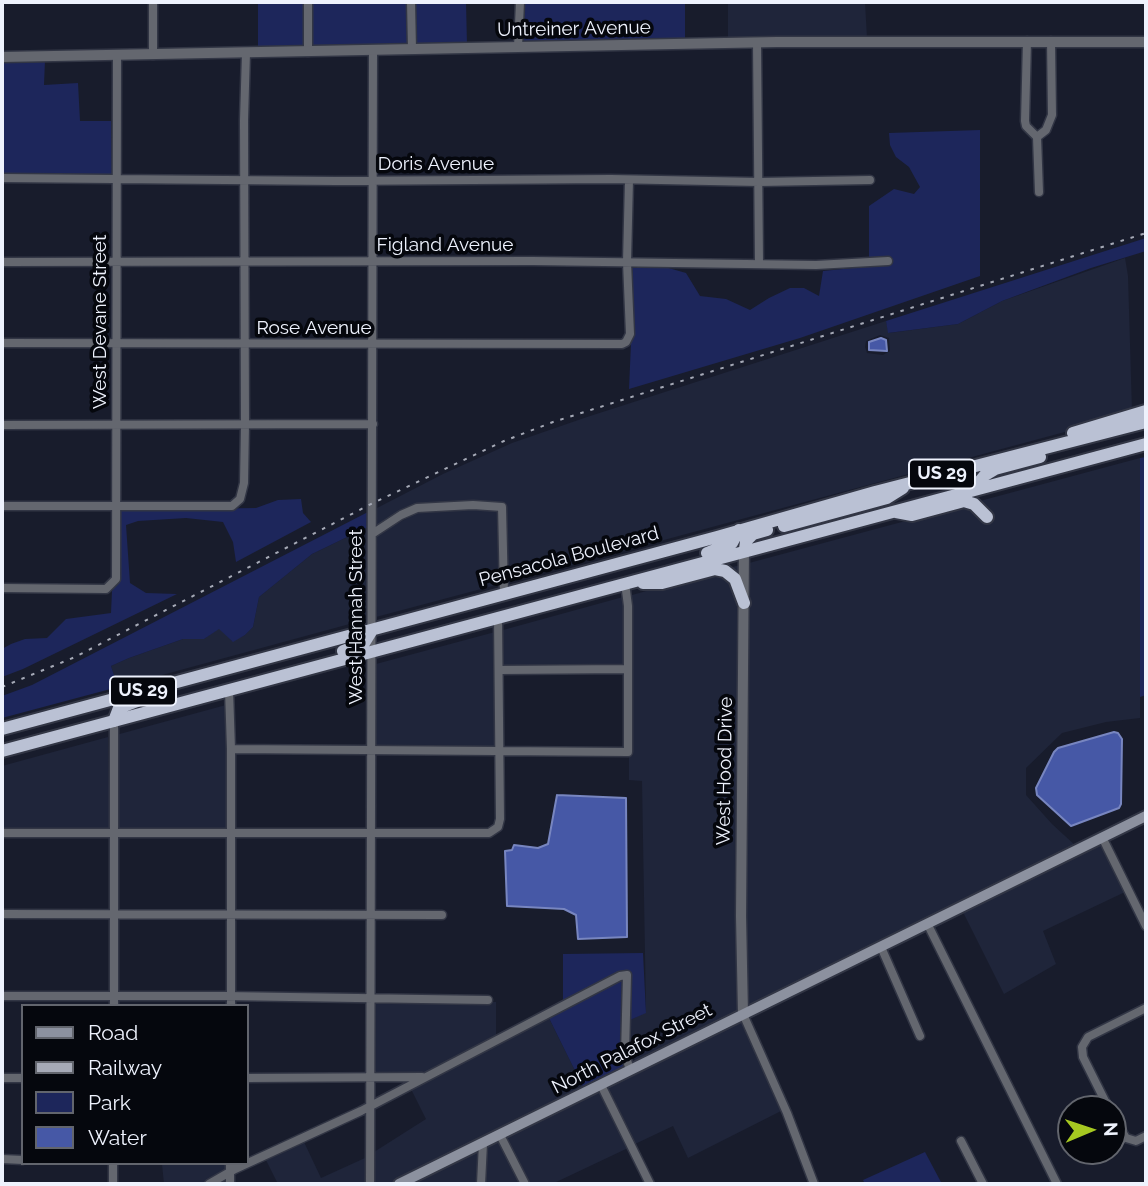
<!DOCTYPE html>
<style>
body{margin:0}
#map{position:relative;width:1148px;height:1186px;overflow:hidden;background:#181c2c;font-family:Raleway,sans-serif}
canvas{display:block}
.frame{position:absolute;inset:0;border:4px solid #eef2fd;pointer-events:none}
.legend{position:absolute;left:21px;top:1004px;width:228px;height:161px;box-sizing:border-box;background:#05070d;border:2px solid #62656d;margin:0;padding:9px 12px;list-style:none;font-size:21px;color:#eef2fd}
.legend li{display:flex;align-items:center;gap:14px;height:35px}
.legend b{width:35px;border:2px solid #62656d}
.north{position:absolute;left:1057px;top:1095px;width:70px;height:70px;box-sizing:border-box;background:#05070d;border:2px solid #62656d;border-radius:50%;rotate:88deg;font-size:19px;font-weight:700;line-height:28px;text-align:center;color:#eef2fd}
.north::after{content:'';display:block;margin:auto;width:24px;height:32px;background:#a6c821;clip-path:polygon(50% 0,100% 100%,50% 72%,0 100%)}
</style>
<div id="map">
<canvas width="1148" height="1186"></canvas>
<div class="frame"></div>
<ul class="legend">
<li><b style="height:9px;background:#8c919f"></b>Road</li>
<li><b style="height:9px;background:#a6aab7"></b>Railway</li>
<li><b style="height:19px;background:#1d265b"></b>Park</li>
<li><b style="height:19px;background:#4658a6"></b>Water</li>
</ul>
<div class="north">N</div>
</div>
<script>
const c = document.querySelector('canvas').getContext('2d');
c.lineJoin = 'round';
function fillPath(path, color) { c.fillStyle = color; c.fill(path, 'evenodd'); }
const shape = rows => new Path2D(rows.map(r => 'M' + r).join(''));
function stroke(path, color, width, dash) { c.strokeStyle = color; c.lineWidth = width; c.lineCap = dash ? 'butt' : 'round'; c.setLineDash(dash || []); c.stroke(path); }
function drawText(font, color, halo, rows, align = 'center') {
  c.font = font + ' Raleway,sans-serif'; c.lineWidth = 7; c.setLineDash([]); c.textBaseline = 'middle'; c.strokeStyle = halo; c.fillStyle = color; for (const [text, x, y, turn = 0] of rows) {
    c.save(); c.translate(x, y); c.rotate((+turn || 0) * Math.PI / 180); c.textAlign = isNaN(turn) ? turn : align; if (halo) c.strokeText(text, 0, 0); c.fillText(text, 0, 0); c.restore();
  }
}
const built = shape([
 [728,2,865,2,867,38,728,40],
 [1125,258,1128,276,1132,411,1113,419,508,582,506,503,473,502,416,504,377,526,377,508,443,474,512,443,587,417,886,321,889,333,958,324,1002,301],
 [880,335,889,338,890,351,883,355,867,353,865,347,866,341],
 [1140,458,1140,718,1106,722,1062,733,1026,768,1026,795,1052,824,1077,847,747,1008,745,916,749,563],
 [454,509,498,510,500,584,376,617,376,535,418,512],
 [368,527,368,619,118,687,111,666,129,658,183,639,204,639,219,628,232,641,245,635,253,627,259,597,312,554],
 [740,565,739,1011,636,1063,630,1048,630,1020,646,1012,642,781,629,780,629,756,632,756,633,749,632,595],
 [623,597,624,665,503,666,503,630],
 [495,632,495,747,376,746,376,664],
 [226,705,228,829,118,829,116,735],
 [108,737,110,833,2,835,2,766],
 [1101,844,1125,892,1043,931,1056,964,1004,994,963,912],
 [375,1002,491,1004,492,1002,496,1002,496,1037,424,1074,374,1075],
 [549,1018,584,1089,391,1184,374,1184,374,1152,426,1119,411,1089],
 [740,1020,781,1111,688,1158,673,1126,635,1144,607,1086],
 [599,1090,628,1148,552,1184,530,1184,505,1136],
 [498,1140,521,1184,486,1184,487,1145],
 [304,1142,321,1178,365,1158,366,1184,278,1184,266,1160],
 [479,1149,477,1184,407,1184],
 [162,1164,226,1164,226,1172,201,1184,164,1184]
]);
const green = shape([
 [258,2,304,2,304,49,258,50],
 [312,2,407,2,408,46,312,48],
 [415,2,466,2,467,45,416,46],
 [524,2,685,2,685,41,524,44],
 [45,60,44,85,78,83,80,121,111,121,112,175,2,174,2,61],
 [980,130,980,276,800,338,629,389,631,343,634,334,632,268,665,267,686,273,700,296,726,299,750,310,769,298,790,288,804,288,819,296,823,271,892,264,892,258,869,259,869,206,894,189,914,194,920,187,909,167,896,157,890,145,889,133],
 [1146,238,1146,251,1091,268,1002,301,958,324,888,333,886,321],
 [1146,457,1146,695,1140,697,1140,458],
 [301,499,303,513,311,522,236,562,233,542,223,522,186,518,138,521,126,525,130,583,146,593,177,594,23,669,2,677,2,649,11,644,25,639,47,638,66,619,111,613,112,591,120,579,120,510,256,508,278,500],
 [368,512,368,527,312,554,259,597,253,627,245,635,233,642,219,629,204,639,183,639,129,658,111,666,118,687,2,718,2,696,32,685],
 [643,953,646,1013,630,1020,630,971,623,971,563,1003,563,954],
 [622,979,621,1054,625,1068,584,1089,549,1018],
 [925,1152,942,1184,865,1184,863,1180]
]);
const water = shape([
 [881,338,886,340,887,351,869,350,869,342,881,338],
 [1114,732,1118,733,1122,739,1121,804,1119,808,1071,826,1037,795,1036,788,1054,752,1058,748,1114,732],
 [557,795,626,798,627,937,578,939,576,915,564,909,507,906,505,851,512,850,514,845,538,848,548,844,557,795]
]);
const minor = shape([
 [308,2,308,52],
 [411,2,412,49],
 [1027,41,1025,121,1026,126,1037,137,1039,192],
 [757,43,759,263],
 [518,47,520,2],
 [153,55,153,2],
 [1037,137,1046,130,1052,115,1051,41],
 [2,178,336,181,611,179,759,182,870,180],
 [2,262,533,261,816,265,888,261],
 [2,343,622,344,626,342,630,334,627,262,629,180],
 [2,425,373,424],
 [2,506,232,506,240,499,244,483,245,424,244,120,246,53],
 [372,534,401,515,417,508,473,505,502,507,504,594],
 [2,588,106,589,116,579,117,56],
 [499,670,628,669],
 [229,690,231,749,231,1006],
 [114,721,114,1006],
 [231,749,628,752,628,606,625,583],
 [2,833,489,833,498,827,500,819,498,618],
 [1103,839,1146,926],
 [2,914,442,915],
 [928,925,1057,1184],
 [881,947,920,1036],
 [2,996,225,996,488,1000],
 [743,1014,787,1113,814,1184],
 [2,1078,23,1078],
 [247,1078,422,1077],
 [601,1085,650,1184],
 [1109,1109,1083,1057,1082,1047,1088,1037,1146,1008],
 [1113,1116,1126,1138,1136,1141,1146,1136],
 [500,1135,525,1184],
 [961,1141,983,1184],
 [2,1159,23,1160],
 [113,1184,113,1163],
 [209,1184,235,1169,361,1111,620,976,627,975,625,1054,630,1070],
 [230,1184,230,1163],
 [370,1184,373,51],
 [481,1184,483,1143]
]);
const tertiary = shape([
 [2,57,777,42,1146,42],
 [743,1014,741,916,744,547]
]);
const secondary = shape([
 [399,1184,1146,816]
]);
const trunk = shape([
 [1073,433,1146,411],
 [979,488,980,481,985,475,995,469,1040,457],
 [896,512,912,515,964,501,974,504,987,517],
 [784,526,887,498,903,488],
 [745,551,746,541,753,534,767,530],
 [707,553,732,543,739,530],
 [643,583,662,583,715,569,725,571,735,579,744,603],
 [343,651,364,643,372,630],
 [114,721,119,708,140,700],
 [2,729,717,537,875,492,1146,422],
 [2,751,1146,444]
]);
const rail = shape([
 [2,687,75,657,373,503,504,441,553,422,1146,233]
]);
const shields = [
 [942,474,66],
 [143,691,66]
];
const shieldNames = [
 ["US 29",942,474],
 ["US 29",143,691]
];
const streetNames = [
 ["Untreiner Avenue",574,29,-1],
 ["Doris Avenue",436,164],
 ["Figland Avenue",445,245],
 ["West Devane Street",100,322,-90],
 ["Rose Avenue",314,328],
 ["Pensacola Boulevard",569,557,-15],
 ["West Hannah Street",356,617,-90],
 ["West Hood Drive",725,771,-89],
 ["North Palafox Street",632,1049,-27]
];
fillPath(built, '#1f253a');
fillPath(green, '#1d265b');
fillPath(water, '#4658a6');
stroke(water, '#7886c0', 2);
stroke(minor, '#323645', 11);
stroke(tertiary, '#323645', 13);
stroke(secondary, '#323645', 14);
stroke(trunk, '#323645', 16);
stroke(minor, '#64676f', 8);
stroke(tertiary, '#64676f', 10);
stroke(secondary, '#8c919f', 10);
stroke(trunk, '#bac1d4', 12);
stroke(rail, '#a6aab7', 2, [3.5, 7]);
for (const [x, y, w] of shields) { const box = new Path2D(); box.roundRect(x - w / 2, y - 14.5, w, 29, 5); c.fillStyle = '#05070d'; c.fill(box); stroke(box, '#eef2fd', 2); }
drawText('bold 18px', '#eef2fd', null, shieldNames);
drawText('19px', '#eef2fd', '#05070d', streetNames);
</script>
